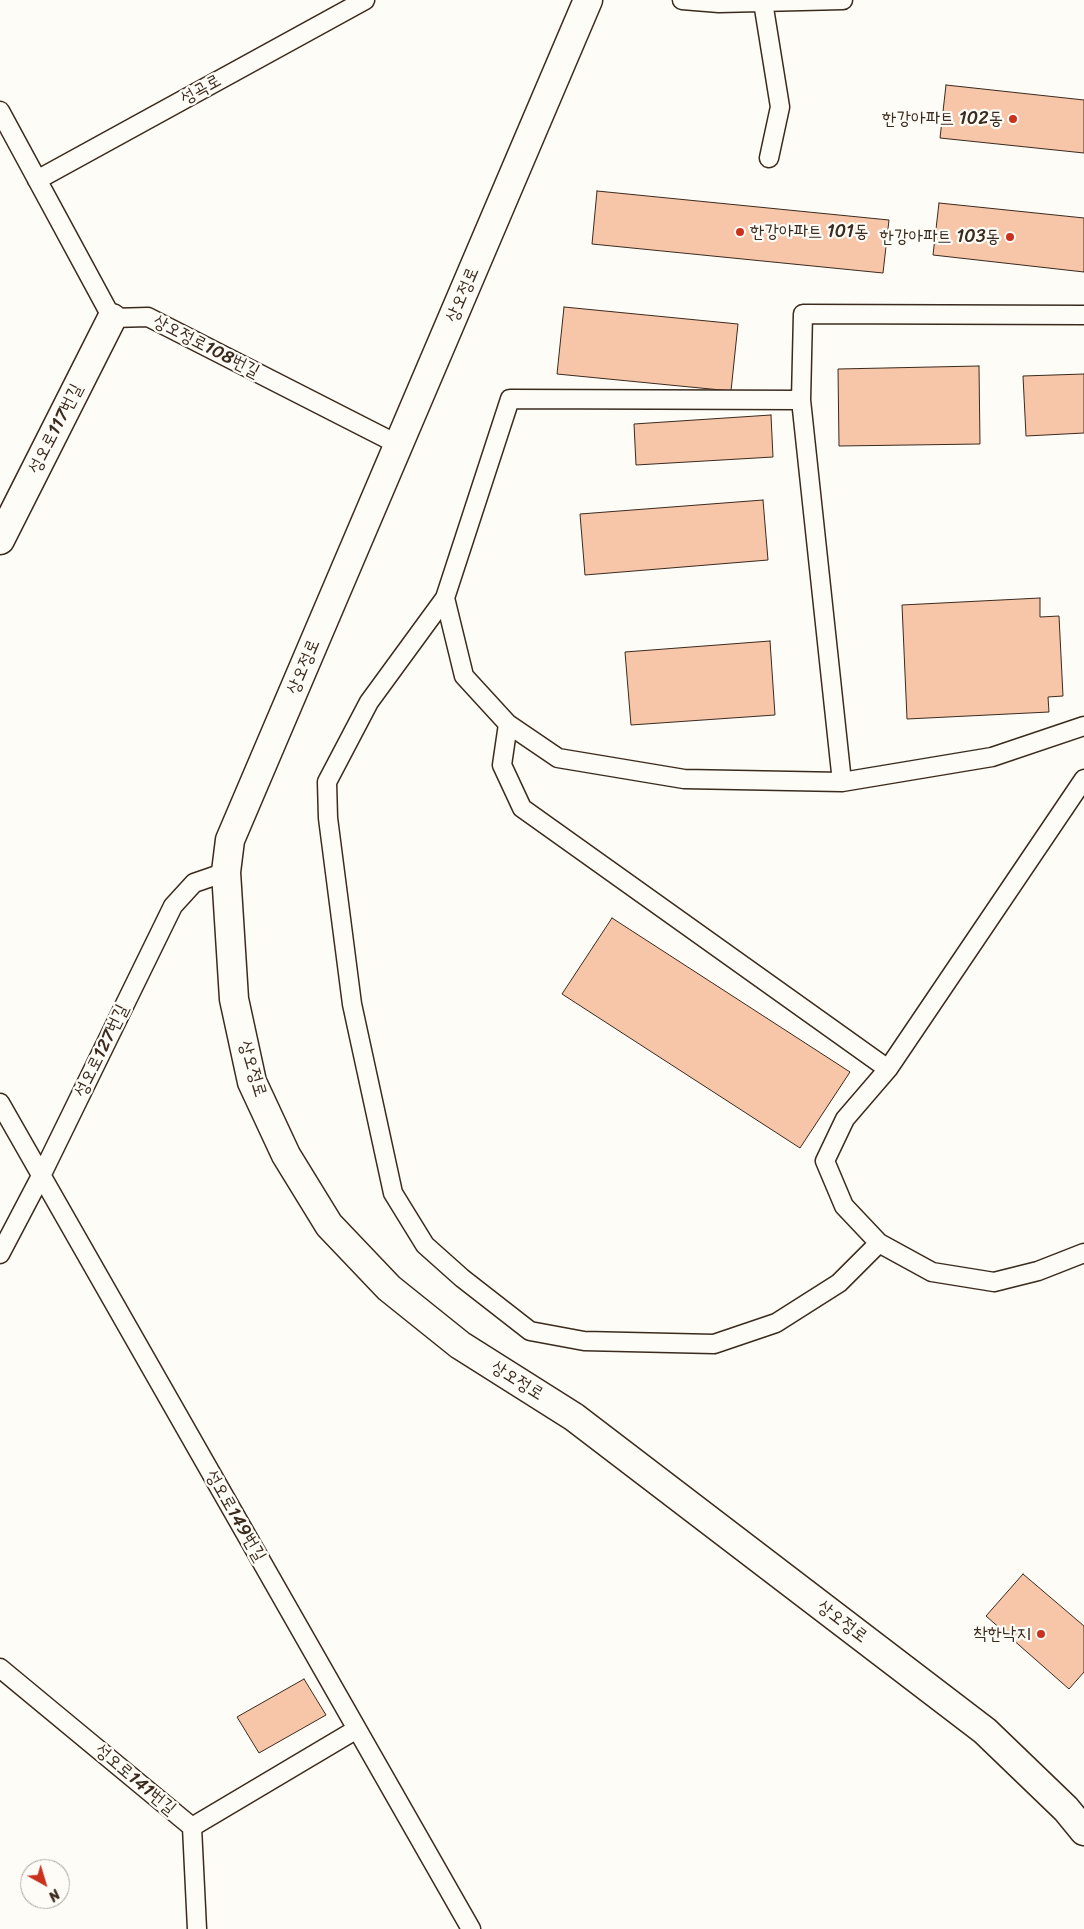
<!DOCTYPE html>
<meta charset="utf-8">
<style>
body{margin:0}
#map{position:relative;width:1084px;height:1929px;overflow:hidden;background:#fdfcf7;font-family:Sriracha,sans-serif}
canvas{display:block}
.north{position:absolute;left:20px;top:1859px;width:50px;height:50px;box-sizing:border-box;background:#fdfcf7;border:1px solid #afa8a0;border-radius:50%;rotate:141deg;font-size:14px;font-weight:700;line-height:20px;text-align:center;color:#3b2a1e}
.north::after{content:'';display:block;margin:auto;width:18px;height:22px;background:#c8321e;clip-path:polygon(50% 0,100% 100%,50% 72%,0 100%)}
</style>
<div id="map">
<canvas width="1084" height="1929"></canvas>
<div class="north">N</div>
</div>
<script>
const c = document.querySelector('canvas').getContext('2d');
c.lineJoin = 'round';
function fillPath(path, color) { c.fillStyle = color; c.fill(path, 'evenodd'); }
const shape = rows => new Path2D(rows.map(r => 'M' + r).join(''));
function stroke(path, color, width, dash) { c.strokeStyle = color; c.lineWidth = width; c.lineCap = dash ? 'butt' : 'round'; c.setLineDash(dash || []); c.stroke(path); }
function drawText(font, color, halo, rows, align = 'center') {
  c.font = font + ' Sriracha,"Poor Story",sans-serif'; c.lineWidth = 4.5; c.setLineDash([]); c.textBaseline = 'middle'; c.strokeStyle = halo; c.fillStyle = color; for (const [text, x, y, turn = 0] of rows) {
    c.save(); c.translate(x, y); c.rotate((+turn || 0) * Math.PI / 180); c.textAlign = isNaN(turn) ? turn : align; if (halo) c.strokeText(text, 0, 0); c.fillText(text, 0, 0); c.restore();
  }
}
const building = shape([
 [946,85,1084,100,1084,153,940,138,946,85],
 [597,191,889,220,883,273,592,244,597,191],
 [939,203,1084,218,1084,272,933,255,939,203],
 [564,307,738,324,731,391,557,374,564,307],
 [979,366,980,444,839,446,838,369,979,366],
 [1084,374,1084,433,1026,436,1023,376,1084,374],
 [771,415,773,457,636,465,634,424,771,415],
 [763,500,768,560,585,575,580,514,763,500],
 [1040,598,1040,617,1059,616,1063,696,1048,697,1049,712,907,719,902,605,1040,598],
 [770,641,775,715,631,725,625,652,770,641],
 [612,918,850,1072,800,1148,562,994,612,918],
 [1023,1574,1084,1626,1084,1672,1069,1689,986,1616,1023,1574],
 [304,1679,326,1715,259,1753,237,1717,304,1679]
]);
const lane = shape([
 [682,0,719,3,843,0],
 [763,2,780,107,769,158],
 [0,111,112,318,148,317,399,445],
 [37,180,365,0],
 [801,400,510,399,445,598,464,676,508,724,558,758,684,779,842,782,992,757,1084,726],
 [445,598,369,702,327,782,328,818,352,1004,393,1193,425,1245,462,1278,530,1331,584,1341,714,1344,776,1323,839,1283,879,1243],
 [508,724,502,765,522,808,888,1069],
 [1084,779,888,1069,845,1119,825,1161,844,1206,879,1243,932,1272,994,1282,1038,1271,1084,1253],
 [842,782,801,400,803,314,1084,315],
 [0,1103,471,1929],
 [0,1254,41,1176,173,906,194,883,226,872],
 [0,1668,192,1827,197,1929],
 [192,1827,357,1729]
]);
const street = shape([
 [0,540,112,318]
]);
const secondary = shape([
 [588,0,230,840,226,872,234,999,252,1082,286,1155,329,1225,389,1288,460,1345,574,1417,985,1731,1066,1809,1084,1831]
]);
const markers = [
 [1013,119,5,"#c8321e"],
 [740,232,5,"#c8321e"],
 [1010,237,5,"#c8321e"],
 [1041,1634,5,"#c8321e"]
];
const streetNames = [
 ["성곡로",201,90,-29],
 ["상오정로",463,295,-67],
 ["상오정로108번길",206,347,27],
 ["성오로117번길",56,429,-63],
 ["상오정로",304,667,-67],
 ["성오로127번길",102,1051,-64],
 ["상오정로",252,1069,73],
 ["상오정로",517,1381,32],
 ["성오로149번길",235,1516,60],
 ["상오정로",842,1622,37],
 ["성오로141번길",135,1780,40]
];
const poiNames = [
 ["한강아파트 102동",1003,119],
 ["한강아파트 101동",750,232,"left"],
 ["한강아파트 103동",1000,237],
 ["착한낙지",1031,1634]
];
fillPath(building, '#f7c5a7');
stroke(building, '#3b2a1e', 1);
stroke(lane, '#3b2a1e', 21);
stroke(street, '#3b2a1e', 31);
stroke(secondary, '#3b2a1e', 31);
stroke(lane, '#fdfcf7', 18);
stroke(street, '#fdfcf7', 28);
stroke(secondary, '#fdfcf7', 28);
for (const [x, y, r, color] of markers) { const dot = new Path2D(); dot.arc(x, y, r, 0, 2 * Math.PI); c.fillStyle = color; c.fill(dot); stroke(dot, '#fdfcf7', 2); }
drawText('18px', '#3b2a1e', '#fdfcf7', streetNames);
drawText('18px', '#3b2a1e', '#fdfcf7', poiNames, 'right');
</script>
